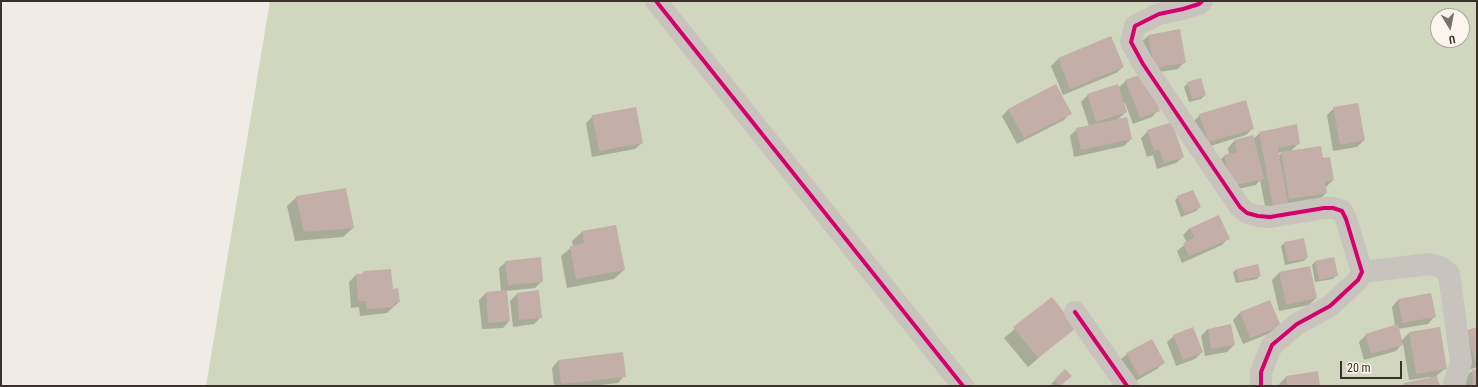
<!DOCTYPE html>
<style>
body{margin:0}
#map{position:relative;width:1478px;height:387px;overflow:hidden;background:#f0ebe5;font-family:"Roboto Condensed",sans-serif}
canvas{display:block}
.frame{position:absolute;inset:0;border:2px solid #3b302b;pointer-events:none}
.north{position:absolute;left:1430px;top:8px;width:40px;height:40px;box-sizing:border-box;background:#fbf5ee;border:1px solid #aea6a0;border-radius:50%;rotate:170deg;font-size:11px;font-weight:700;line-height:16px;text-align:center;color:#3b302b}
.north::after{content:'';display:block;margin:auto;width:14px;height:18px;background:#7a716c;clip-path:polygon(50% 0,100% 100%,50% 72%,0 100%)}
.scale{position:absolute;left:1340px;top:361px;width:62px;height:18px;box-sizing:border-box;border:2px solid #3b302b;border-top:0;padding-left:5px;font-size:12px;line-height:14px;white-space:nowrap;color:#3b302b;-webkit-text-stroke:3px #fbf5ee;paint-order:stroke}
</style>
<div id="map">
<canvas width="1478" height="387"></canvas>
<div class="frame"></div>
<div class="north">U</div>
<div class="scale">20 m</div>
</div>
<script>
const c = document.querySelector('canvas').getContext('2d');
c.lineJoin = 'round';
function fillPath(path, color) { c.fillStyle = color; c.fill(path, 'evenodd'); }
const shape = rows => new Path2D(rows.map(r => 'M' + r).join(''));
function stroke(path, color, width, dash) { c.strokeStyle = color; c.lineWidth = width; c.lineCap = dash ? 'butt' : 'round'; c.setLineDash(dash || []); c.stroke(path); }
const green = shape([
 [270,1,1477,1,1477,386,206,386],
 [1438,16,1462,16,1462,40,1438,40]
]);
const shadow = shape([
 [1179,30,1184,62,1178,69,1147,74,1141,42,1148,36],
 [1111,38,1123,67,1116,73,1063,95,1051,66,1058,59],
 [1126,81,1158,110,1152,117,1133,124,1125,103,1123,104,1126,112,1117,120,1131,139,1124,146,1074,157,1070,136,1077,129,1089,126,1081,102,1088,95,1118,88],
 [1188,83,1205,95,1201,99,1189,102,1184,87],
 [1334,108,1364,140,1357,147,1333,151,1327,115],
 [1009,109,1070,113,1064,120,1017,144,1002,116],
 [1200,115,1253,128,1246,135,1201,149,1193,122],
 [593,116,642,143,635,149,592,157,586,123],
 [1148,131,1183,157,1176,163,1157,169,1153,155,1147,157,1141,138],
 [1260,133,1299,143,1291,151,1322,159,1333,180,1325,188,1326,193,1316,203,1266,212,1260,180,1256,185,1225,192,1218,163,1224,156,1229,155,1228,148,1234,141,1253,139],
 [1283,152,1278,156,1278,153],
 [297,197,353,228,343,237,295,241,287,206],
 [1178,197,1200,207,1196,211,1181,217,1175,200],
 [616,226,624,270,614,279,567,288,561,256,573,246,572,241,582,232],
 [1190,228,1228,238,1222,245,1182,263,1177,251,1187,243,1183,235],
 [1285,243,1307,257,1304,261,1285,265,1281,246],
 [1333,258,1336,275,1333,279,1315,282,1312,265,1315,262],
 [506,262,542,281,535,288,506,291,509,321,503,328,482,329,479,300,486,293,501,292,499,268],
 [1309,267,1316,298,1309,305,1279,311,1272,280,1279,273],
 [1236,269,1260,275,1257,279,1236,283,1233,273],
 [364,272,392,290,399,302,387,313,360,316,359,307,351,308,349,282,356,275,361,275],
 [517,294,541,317,534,324,513,327,510,301],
 [1051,298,1075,327,1028,367,1004,338],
 [1398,300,1434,317,1428,324,1398,329,1401,341,1409,333,1446,368,1436,376,1439,386,1402,386,1404,384,1431,378,1430,377,1409,380,1403,343,1396,351,1364,360,1359,342,1366,335,1395,326,1392,307],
 [1269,301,1280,325,1273,332,1243,344,1233,320,1240,313],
 [1477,328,1477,367,1469,370,1460,338],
 [1208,329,1234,345,1227,352,1205,356,1201,336],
 [1174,336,1202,352,1195,359,1176,366,1167,342],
 [1127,354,1163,363,1157,369,1132,383,1120,360],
 [558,361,624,376,618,383,593,386,554,386,552,368],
 [1477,370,1477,386,1466,386,1465,377,1472,371],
 [1065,371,1070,376,1060,386,1054,386,1051,384],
 [1286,377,1319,386,1280,386,1279,384]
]);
const building = shape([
 [1180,29,1186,63,1154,68,1148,35],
 [1111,36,1124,67,1070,89,1058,58],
 [1145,73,1160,111,1140,118,1125,80],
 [1201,78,1206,95,1192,99,1187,82],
 [1056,84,1072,114,1024,138,1008,109],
 [1118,84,1127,112,1096,122,1087,94],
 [1246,100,1254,129,1208,142,1199,114],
 [1358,103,1365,140,1340,145,1333,107],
 [636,107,643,143,599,151,592,115],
 [1127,117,1132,139,1081,150,1076,128],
 [1172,122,1184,157,1164,163,1159,149,1154,151,1147,130],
 [1297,124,1300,144,1278,148,1288,203,1273,206,1259,132],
 [1253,135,1264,179,1231,186,1224,155,1237,152,1234,140],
 [1321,146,1323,158,1330,157,1334,180,1325,182,1327,193,1289,199,1281,152],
 [346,188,354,228,304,232,296,196],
 [1193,190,1201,207,1185,214,1177,196],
 [1219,215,1230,239,1189,256,1183,243,1194,238,1190,228],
 [616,225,625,270,576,279,570,246,584,243,582,231],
 [1304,238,1308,258,1288,262,1284,242],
 [541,257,543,282,508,285,505,261],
 [1334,257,1338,276,1319,280,1315,261],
 [1258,264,1261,276,1239,281,1236,269],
 [1310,266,1317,298,1286,305,1279,272],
 [391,269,393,289,398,288,400,302,394,303,394,307,367,309,366,301,358,301,356,274,364,274,364,271],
 [507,290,510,321,488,323,486,292],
 [539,290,542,318,519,320,517,293],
 [1431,293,1436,317,1402,323,1398,299],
 [1052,297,1076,328,1038,358,1013,327],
 [1270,300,1281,326,1250,338,1240,312],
 [1231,324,1235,345,1211,349,1208,329],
 [1398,324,1403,345,1371,354,1365,334],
 [1193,327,1203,352,1183,360,1173,335],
 [1440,327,1447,369,1416,374,1409,332],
 [1477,327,1477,363,1475,363,1467,330],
 [1152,339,1165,363,1139,376,1126,353],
 [623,352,626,377,561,384,558,360],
 [1065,369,1072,376,1060,386,1054,380],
 [1477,369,1477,386,1473,386,1472,370],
 [1318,371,1320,386,1287,386,1286,376],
 [1437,376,1440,386,1404,386,1404,383]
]);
const minor = shape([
 [656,1,963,386],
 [1202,1,1199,4,1183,9,1159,14,1135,26,1131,42,1143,64,1240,207,1247,213,1258,216,1270,217,1324,208,1333,208,1342,211,1346,219,1362,272,1358,280,1330,306,1297,324,1272,345,1261,372,1261,386],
 [1362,272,1430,264,1441,267,1449,274,1461,362,1454,383,1455,386],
 [1075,312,1127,386]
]);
const cycleway = shape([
 [656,1,963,386],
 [1202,1,1199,4,1183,9,1159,14,1135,26,1131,42,1143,64,1240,207,1247,213,1258,216,1270,217,1324,208,1333,208,1342,211,1346,219,1362,272,1358,280,1330,306,1297,324,1272,345,1261,372,1261,386],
 [1075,312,1127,386]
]);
fillPath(green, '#d1d6bf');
fillPath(shadow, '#0003');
fillPath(building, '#c3afa7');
stroke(minor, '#c9c3be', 22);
stroke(cycleway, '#d6006c', 4);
</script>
